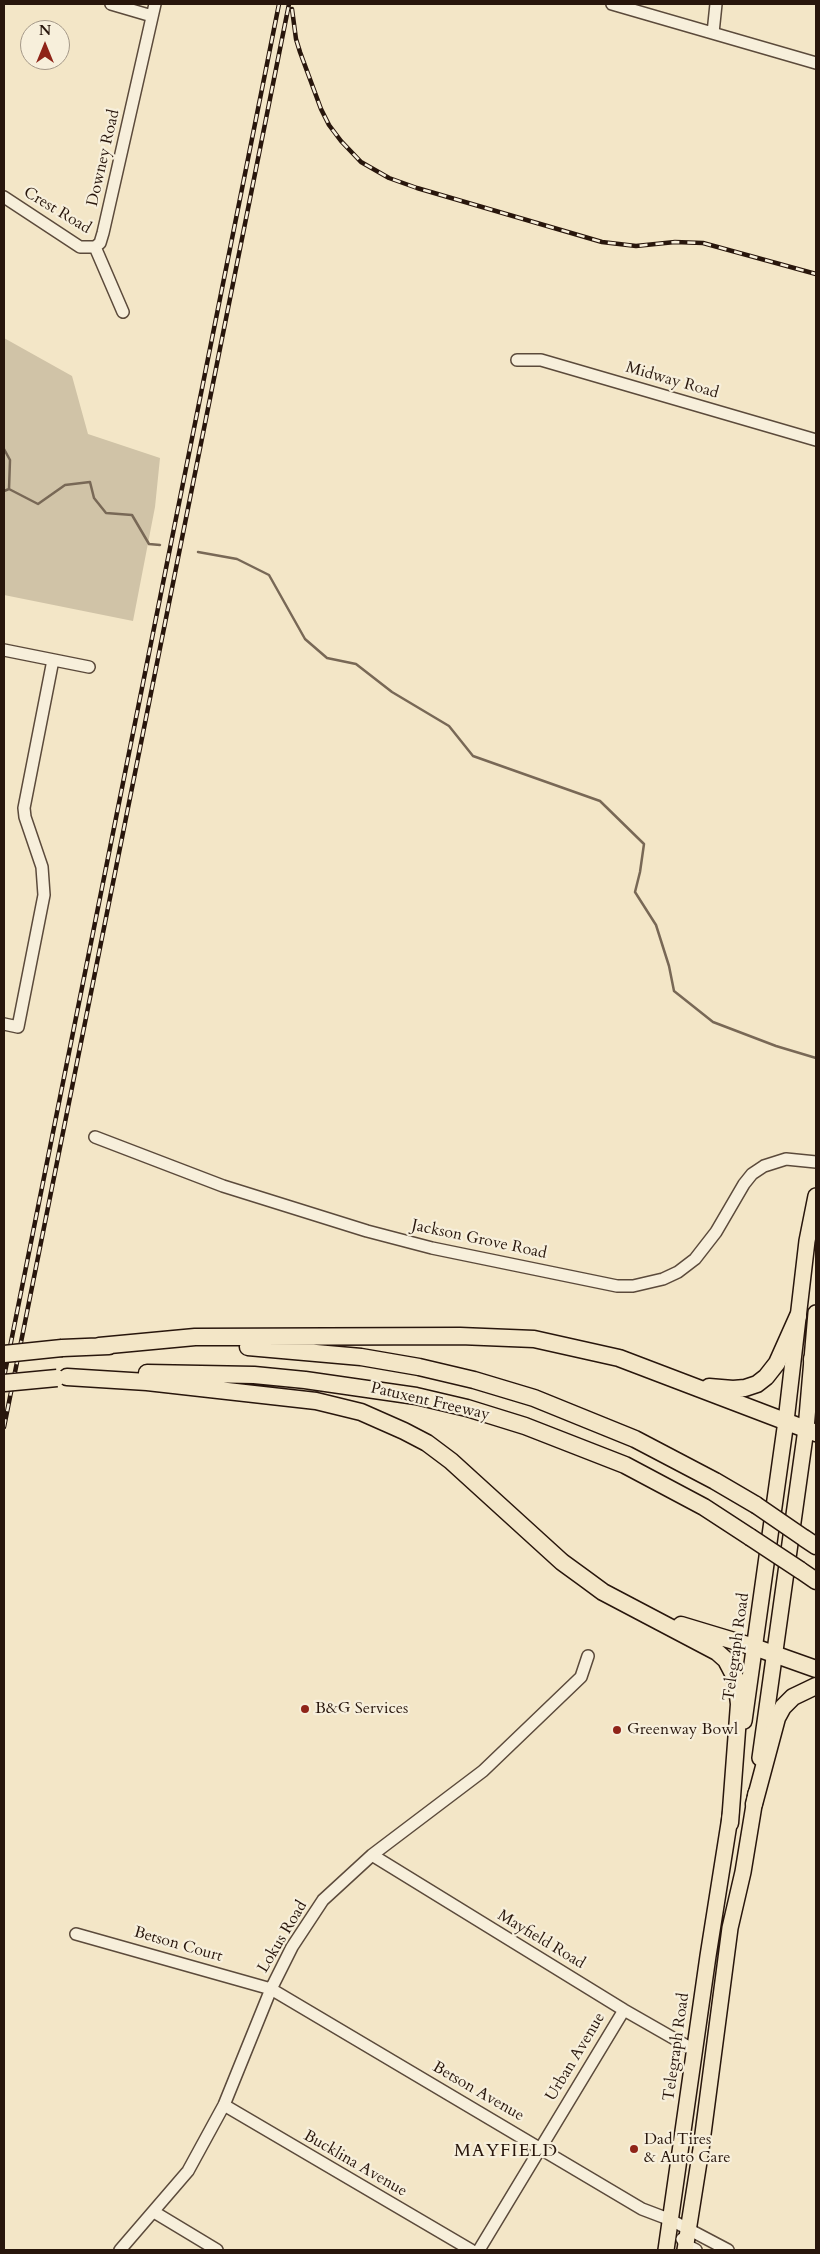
<!DOCTYPE html>
<style>
body{margin:0}
#map{position:relative;width:820px;height:2254px;overflow:hidden;background:#f3e6c7;font-family:Cardo,serif}
canvas{display:block}
.frame{position:absolute;inset:0;border:5px solid #28160c;pointer-events:none}
.north{position:absolute;left:20px;top:20px;width:50px;height:50px;box-sizing:border-box;background:#f7efdb;border:1px solid #a49888;border-radius:50%;rotate:0deg;font-size:14px;font-weight:700;line-height:20px;text-align:center;color:#28160c}
.north::after{content:'';display:block;margin:auto;width:18px;height:22px;background:#8f2418;clip-path:polygon(50% 0,100% 100%,50% 72%,0 100%)}
</style>
<div id="map">
<canvas width="820" height="2254"></canvas>
<div class="frame"></div>
<div class="north">N</div>
</div>
<script>
const c = document.querySelector('canvas').getContext('2d');
c.lineJoin = 'round';
function fillPath(path, color) { c.fillStyle = color; c.fill(path, 'evenodd'); }
const shape = rows => new Path2D(rows.map(r => 'M' + r).join(''));
function stroke(path, color, width, dash) { c.strokeStyle = color; c.lineWidth = width; c.lineCap = dash ? 'butt' : 'round'; c.setLineDash(dash || []); c.stroke(path); }
function drawText(font, color, halo, rows, align = 'center') {
  c.font = font + ' Cardo,serif'; c.lineWidth = 4.5; c.setLineDash([]); c.textBaseline = 'middle'; c.strokeStyle = halo; c.fillStyle = color; for (const [text, x, y, turn = 0] of rows) {
    c.save(); c.translate(x, y); c.rotate((+turn || 0) * Math.PI / 180); c.textAlign = isNaN(turn) ? turn : align; if (halo) c.strokeText(text, 0, 0); c.fillText(text, 0, 0); c.restore();
  }
}
const green = shape([
 [4,338,72,376,88,434,160,458,155,507,133,621,4,595]
]);
const stream = shape([
 [4,449,10,460,9,489],
 [4,491,9,489,38,504,65,485,90,482,94,498,106,513,132,515,149,544,160,545],
 [198,552,237,559,269,575,305,639,327,658,356,664,392,692,449,726,473,756,600,801,644,844,640,872,635,892,656,925,669,966,674,991,713,1022,776,1046,816,1058]
]);
const minor = shape([
 [111,4,152,16],
 [612,4,816,63],
 [713,33,716,4],
 [4,197,80,247,95,247],
 [123,312,95,247,100,243,103,233,155,4],
 [517,360,541,360,816,440],
 [4,650,89,667],
 [4,1024,18,1027,44,895,42,867,25,817,24,808,53,660],
 [95,1137,223,1186,367,1231,432,1248,617,1286,633,1286,663,1279,678,1272,695,1259,716,1232,744,1184,752,1174,764,1166,786,1159,816,1162],
 [372,1855,624,2010,694,2050],
 [76,1934,271,1989,642,2209,671,2220,728,2250],
 [224,2105,471,2250],
 [154,2212,217,2250],
 [682,2239,686,2245,696,2250],
 [120,2250,188,2171,224,2105,271,1989,292,1947,323,1900,372,1855,483,1771,581,1677,588,1656],
 [479,2250,624,2010]
]);
const major = shape([
 [744,1721,786,1421,807,1241,816,1196],
 [760,1758,806,1429,816,1313],
 [666,2250,708,1956,731,1811],
 [685,2250,701,2149,730,1928,743,1872,756,1793]
]);
const highway = shape([
 [99,1346,195,1337,460,1336,534,1339,619,1358,816,1433],
 [248,1347,361,1357,419,1367,474,1380,534,1398,635,1439,715,1481,756,1505],
 [62,1348,109,1346],
 [812,1359,816,1390],
 [147,1373,254,1375,305,1380,416,1396,467,1408,525,1426,625,1465,704,1507,750,1537],
 [67,1377,147,1382,316,1401,361,1412,404,1431,427,1443,451,1461,562,1562,584,1578,603,1592,717,1652,726,1660,736,1679,739,1704,730,1823],
 [709,1387,733,1389,745,1388,757,1384,766,1377,777,1363,798,1316],
 [804,1538,816,1546],
 [800,1570,816,1581],
 [681,1625,754,1647,816,1669],
 [754,1804,777,1718,783,1707,793,1697,816,1686]
]);
const rail = shape([
 [292,9,296,39,300,52,321,109,329,125,341,141,361,162,389,178,417,188,602,242,636,246,675,242,703,243,816,274],
 [4,1377,279,4],
 [4,1427,289,4]
]);
const highwayBridge = shape([
 [4,1354,62,1348],
 [4,1383,57,1378],
 [756,1505,804,1538],
 [750,1537,800,1570]
]);
const markers = [
 [305,1709,5,"#8f2418"],
 [617,1730,5,"#8f2418"],
 [634,2149,5,"#8f2418"]
];
const streetNames = [
 ["Downey Road",104,158,-77],
 ["Crest Road",57,211,31],
 ["Midway Road",672,381,16],
 ["Jackson Grove Road",479,1240,12],
 ["Patuxent Freeway",430,1402,13],
 ["Telegraph Road",737,1647,-82],
 ["Lokus Road",283,1937,-59],
 ["Mayfield Road",541,1940,31],
 ["Betson Court",178,1945,16],
 ["Telegraph Road",677,2047,-82],
 ["Urban Avenue",576,2057,-59],
 ["Betson Avenue",478,2092,30],
 ["Bucklina Avenue",355,2164,30]
];
const poiNames = [
 ["B&G Services",315,1709],
 ["Greenway Bowl",627,1730],
 ["Dad Tires",644,2140],
 ["& Auto Care",644,2158]
];
const neighbourhoodNames = [
 ["MAYFIELD",506,2152]
];
fillPath(green, '#d0c3a7');
stroke(stream, '#786856', 2.5);
stroke(minor, '#5b4a3b', 14);
stroke(major, '#28160c', 18);
stroke(highway, '#28160c', 19);
stroke(minor, '#f7efdb', 11);
stroke(major, '#f3e6c7', 15);
stroke(highway, '#f3e6c7', 16);
stroke(rail, '#28160c', 4.5);
stroke(rail, '#f7efdb', 2.5, [8]);
stroke(highwayBridge, '#28160c', 19, []);
stroke(highwayBridge, '#f3e6c7', 16);
for (const [x, y, r, color] of markers) { const dot = new Path2D(); dot.arc(x, y, r, 0, 2 * Math.PI); c.fillStyle = color; c.fill(dot); stroke(dot, '#f7efdb', 2); }
drawText('16px', '#28160c', '#f7efdb', streetNames);
drawText('16px', '#28160c', '#f7efdb', poiNames, 'left');
c.letterSpacing = '1px';
drawText('18px', '#28160c', '#f7efdb', neighbourhoodNames);
c.letterSpacing = '0px';
</script>
